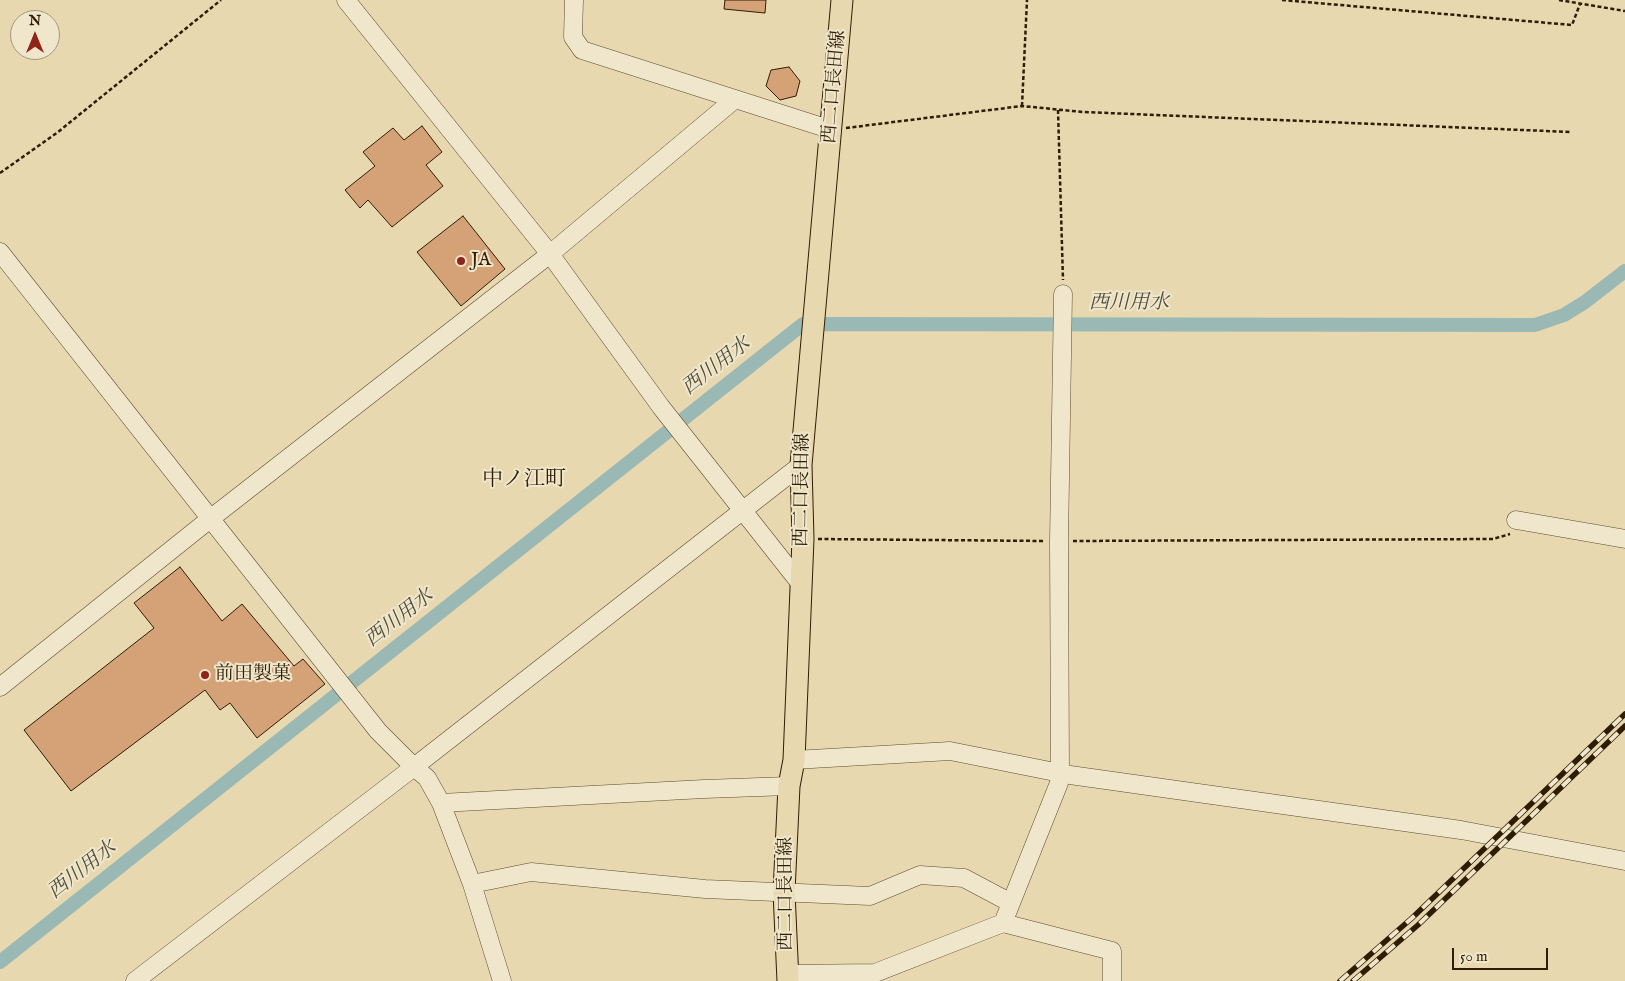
<!DOCTYPE html>
<meta charset="utf-8">
<style>
body{margin:0}
#map{position:relative;width:1625px;height:981px;overflow:hidden;background:#e7d8b0;font-family:"IM FELL English",serif}
canvas{display:block}
.north{position:absolute;left:10px;top:10px;width:50px;height:50px;box-sizing:border-box;background:#efe6cc;border:1px solid #a2967c;border-radius:50%;rotate:0deg;font-size:14px;font-weight:700;line-height:20px;text-align:center;color:#2f1d03}
.north::after{content:'';display:block;margin:auto;width:18px;height:22px;background:#8f2418;clip-path:polygon(50% 0,100% 100%,50% 72%,0 100%)}
.scale{position:absolute;left:1452px;top:948px;width:96px;height:22px;box-sizing:border-box;border:2px solid #2f1d03;border-top:0;padding-left:6px;font-size:15px;line-height:18px;white-space:nowrap;color:#2f1d03;-webkit-text-stroke:4px #efe6cc;paint-order:stroke}
</style>
<div id="map">
<canvas width="1625" height="981"></canvas>
<div class="north">N</div>
<div class="scale">50 m</div>
</div>
<script>
const c = document.querySelector('canvas').getContext('2d');
c.lineJoin = 'round';
const shape = rows => new Path2D(rows.map(r => 'M' + r).join(''));
function stroke(path, color, width, dash) { c.strokeStyle = color; c.lineWidth = width; c.lineCap = dash ? 'butt' : 'round'; c.setLineDash(dash || []); c.stroke(path); }
function fillPath(path, color) { c.fillStyle = color; c.fill(path, 'evenodd'); }
function drawText(font, color, halo, rows, align = 'center') {
  c.font = font + ' "IM FELL English","Noto Serif JP",serif'; c.lineWidth = 4; c.setLineDash([]); c.textBaseline = 'middle'; c.strokeStyle = halo; c.fillStyle = color; for (const [text, x, y, turn = 0] of rows) {
    c.save(); c.translate(x, y); c.rotate((+turn || 0) * Math.PI / 180); c.textAlign = isNaN(turn) ? turn : align; if (halo) c.strokeText(text, 0, 0); c.fillText(text, 0, 0); c.restore();
  }
}
const canal = shape([
 [0,962,803,324,1535,325,1564,315,1585,302,1625,271]
]);
const building = shape([
 [725,0,766,0,765,13,724,9,725,0],
 [789,67,800,81,796,96,780,100,766,86,771,70,789,67],
 [422,126,442,152,426,165,443,186,392,227,368,200,360,208,345,190,375,166,363,152,393,128,404,140,422,126],
 [463,216,505,269,461,306,417,252,463,216],
 [180,567,222,621,242,604,294,666,303,659,325,684,257,738,230,703,220,710,205,690,71,791,24,730,154,628,134,603,180,567]
]);
const path = shape([
 [1282,0,1572,25,1580,4],
 [1559,0,1625,11],
 [1022,106,1027,0],
 [1058,110,1063,280],
 [846,128,1022,106,1083,112,1571,132],
 [0,173,58,132,221,0],
 [818,539,1045,541],
 [1073,541,1493,539,1510,534]
]);
const minor = shape([
 [346,0,550,254,661,407,800,583],
 [574,0,573,37,582,50,832,130],
 [0,252,378,731,414,767,801,465],
 [1063,294,1059,541,1060,772,1059,783,1003,923,1112,951,1112,981],
 [1516,520,1625,539],
 [0,687,210,519,550,254,735,99],
 [794,760,950,751,1070,775,1461,830,1625,861],
 [441,803,704,789,789,786],
 [472,884,531,872,705,889,870,896,920,875,964,878,1011,903],
 [788,974,875,973,1003,923],
 [135,981,414,767,427,778,441,803,472,884,502,981]
]);
const major = shape([
 [788,981,784,892,789,786,794,760,803,539,801,465,842,0]
]);
const rail = shape([
 [1340,981,1412,918,1625,714],
 [1353,981,1418,925,1625,726]
]);
const markers = [
 [461,261,5,"#8f2418"],
 [205,675,5,"#8f2418"]
];
const streetNames = [
 ["西二口長田線",835,87,-85],
 ["西二口長田線",803,490,-89],
 ["西二口長田線",787,894,-90]
];
const poiNames = [
 ["JA",471,261],
 ["前田製菓",215,675]
];
const waterNames = [
 ["西川用水",1129,304],
 ["西川用水",717,367,-38],
 ["西川用水",400,619,-38],
 ["西川用水",83,871,-38]
];
const quarterNames = [
 ["中ノ江町",524,481]
];
stroke(canal, '#9ab8b4', 14);
fillPath(building, '#d4a276');
stroke(building, '#2f1d03', 1);
stroke(minor, '#5d4c2e', 19);
stroke(major, '#2f1d03', 23);
stroke(path, '#2f1d03', 2.5, [4, 2.5]);
stroke(minor, '#efe6cc', 18);
stroke(major, '#e7d8b0', 21);
stroke(rail, '#2f1d03', 5.5);
stroke(rail, '#efe6cc', 4, [11]);
for (const [x, y, r, color] of markers) { const dot = new Path2D(); dot.arc(x, y, r, 0, 2 * Math.PI); c.fillStyle = color; c.fill(dot); stroke(dot, '#efe6cc', 2); }
drawText('19px', '#2f1d03', '#efe6cc', streetNames);
drawText('19px', '#2f1d03', '#efe6cc', poiNames, 'left');
drawText('italic 20px', '#4f4c38', '#efe6cc', waterNames);
drawText('21px', '#2f1d03', '#efe6cc', quarterNames);
</script>
